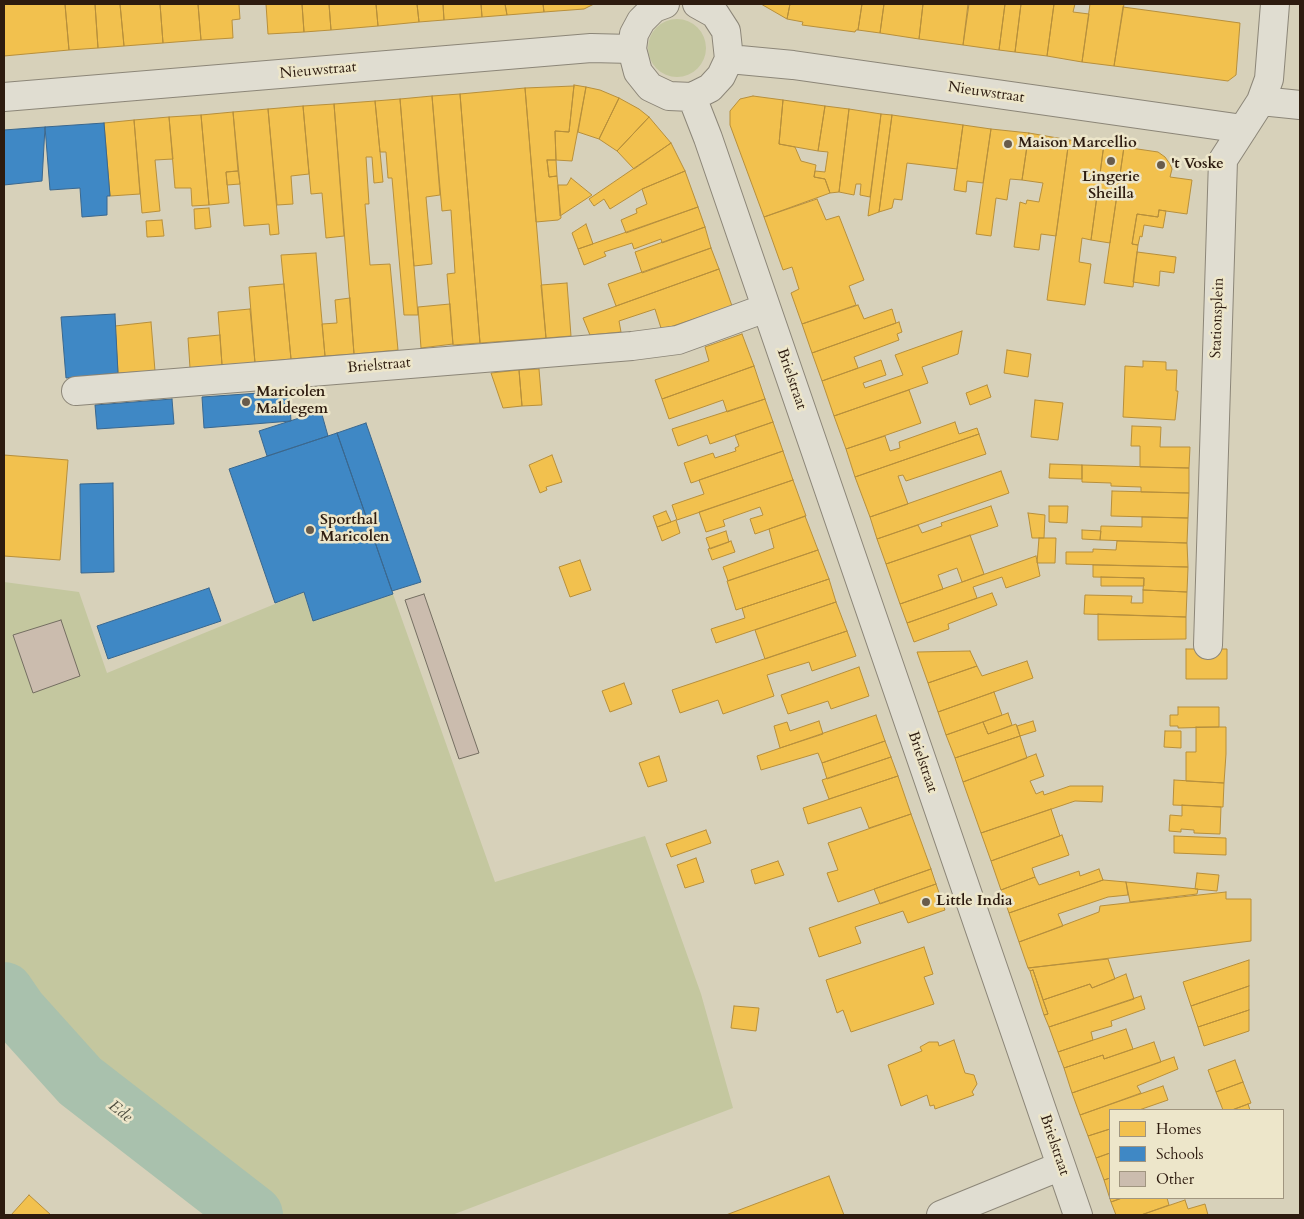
<!DOCTYPE html>
<style>
body{margin:0}
#map{position:relative;width:1304px;height:1219px;overflow:hidden;background:#d7d1ba;font-family:Cardo,serif}
canvas{display:block}
.frame{position:absolute;inset:0;border:5px solid #2d1b0f;pointer-events:none}
.legend{position:absolute;left:1109px;top:1109px;width:175px;height:90px;box-sizing:border-box;background:#ede6ca;border:1px solid #a0957f;margin:0;padding:6px 9px;list-style:none;font-size:15px;color:#2d1b0f}
.legend li{display:flex;align-items:center;gap:10px;height:25px}
.legend b{width:25px;border:1px solid #a0957f}
</style>
<div id="map">
<canvas width="1304" height="1219"></canvas>
<div class="frame"></div>
<ul class="legend">
<li><b style="height:14px;background:#f2c14e"></b>Homes</li>
<li><b style="height:14px;background:#3f88c5"></b>Schools</li>
<li><b style="height:14px;background:#cbbcae"></b>Other</li>
</ul>
</div>
<script>
const c = document.querySelector('canvas').getContext('2d');
c.lineJoin = 'round';
function fillPath(path, color) { c.fillStyle = color; c.fill(path, 'evenodd'); }
const shape = rows => new Path2D(rows.map(r => 'M' + r).join(''));
function stroke(path, color, width, dash) { c.strokeStyle = color; c.lineWidth = width; c.lineCap = dash ? 'butt' : 'round'; c.setLineDash(dash || []); c.stroke(path); }
function drawText(font, color, halo, rows, align = 'center') {
  c.font = font + ' Cardo,serif'; c.lineWidth = 5; c.setLineDash([]); c.textBaseline = 'middle'; c.strokeStyle = halo; c.fillStyle = color; for (const [text, x, y, turn = 0] of rows) {
    c.save(); c.translate(x, y); c.rotate((+turn || 0) * Math.PI / 180); c.textAlign = isNaN(turn) ? turn : align; if (halo) c.strokeText(text, 0, 0); c.fillText(text, 0, 0); c.restore();
  }
}
const green = shape([
 '648 48a29 29 0 1 1 58 0a29 29 0 1 1-58 0Z',
 [4,582,79,592,107,673,304,592,313,620,393,594,495,882,645,836,701,994,733,1108,452,1215,253,1215,80,1081,17,1011,4,992]
]);
const homes = shape([
 [4,4,65,4,69,50,4,56,4,4],
 [65,4,95,4,98,48,69,50,65,4],
 [95,4,120,4,124,46,98,48,95,4],
 [120,4,160,4,163,43,124,46,120,4],
 [160,4,198,4,201,40,163,43,160,4],
 [198,4,239,4,240,19,232,20,233,38,201,40,198,4],
 [266,4,302,4,304,32,268,34,266,4],
 [302,4,329,4,331,30,304,32,302,4],
 [329,4,376,4,378,26,331,30,329,4],
 [376,4,417,4,419,22,378,26,376,4],
 [417,4,443,4,444,20,419,22,417,4],
 [443,4,481,4,482,17,444,20,443,4],
 [481,4,505,4,507,15,482,17,481,4],
 [505,4,543,4,544,12,507,15,505,4],
 [543,4,594,4,584,9,544,12,543,4],
 [761,4,790,4,787,19,761,4],
 [790,4,862,4,858,30,856,30,855,32,802,25,803,22,787,19,790,4],
 [862,4,884,4,880,33,858,30,862,4],
 [884,4,923,4,919,39,880,33,884,4],
 [923,4,969,4,963,45,919,39,923,4],
 [968,4,1005,4,999,50,963,45,968,4],
 [1005,4,1021,4,1015,52,999,50,1005,4],
 [1021,4,1054,4,1047,56,1015,52,1021,4],
 [1054,4,1075,4,1073,12,1089,14,1082,62,1047,56,1054,4],
 [1090,4,1124,4,1114,66,1082,62,1090,4],
 [1123,7,1240,23,1236,75,1228,81,1114,66,1123,7],
 [574,85,586,87,572,161,556,160,555,131,569,132,574,85],
 [574,86,569,132,555,131,556,160,547,160,549,177,557,176,561,218,558,220,536,222,525,88,574,86],
 [586,87,600,90,619,98,599,139,578,132,586,87],
 [525,88,546,338,480,343,460,94,525,88],
 [460,94,480,343,453,345,447,274,455,273,451,210,442,211,432,96,460,94],
 [432,96,440,195,426,197,432,264,414,266,400,99,432,96],
 [753,96,783,100,779,144,795,147,801,161,816,165,814,177,825,179,830,193,764,217,730,125,730,111,740,99,753,96],
 [619,98,639,109,649,117,617,151,599,139,619,98],
 [400,99,418,315,404,315,392,178,388,178,386,152,380,152,375,101,400,99],
 [783,100,825,106,818,151,779,144,783,100],
 [375,101,383,182,374,183,372,157,366,157,369,204,365,204,370,265,390,264,398,350,354,354,334,104,375,101],
 [334,104,344,236,326,238,322,193,311,194,303,106,334,104],
 [303,106,309,174,291,176,293,204,277,205,268,109,303,106],
 [825,106,849,109,839,192,830,193,825,179,814,177,815,171,825,172,828,152,818,151,825,106],
 [268,109,279,234,270,235,269,224,244,226,233,112,268,109],
 [849,109,881,114,870,197,860,195,861,184,856,184,854,195,839,192,849,109],
 [233,112,238,171,226,172,229,203,209,205,201,115,233,112],
 [881,114,892,115,879,212,868,216,881,114],
 [201,115,209,205,192,206,191,188,175,188,169,117,201,115],
 [892,115,963,125,957,169,907,163,902,200,894,199,892,208,879,212,892,115],
 [169,117,173,159,155,160,160,211,142,213,134,120,169,117],
 [649,117,671,143,634,169,617,151,649,117],
 [134,120,140,194,110,196,104,123,134,120],
 [963,125,991,129,983,183,967,181,966,192,954,190,963,125],
 [991,129,1029,133,1022,180,1010,179,1007,200,996,198,991,236,976,234,991,129],
 [1029,133,1069,140,1056,236,1041,234,1039,250,1014,247,1020,202,1026,204,1027,200,1039,202,1043,183,1022,180,1029,133],
 [1069,140,1104,144,1091,240,1082,238,1079,262,1091,264,1085,305,1047,300,1069,140],
 [671,143,685,171,642,189,610,209,604,199,594,206,589,199,671,143],
 [1104,144,1124,147,1110,243,1091,240,1104,144],
 [1124,147,1158,152,1165,157,1170,164,1172,169,1170,177,1192,180,1187,214,1159,210,1158,217,1137,214,1132,244,1138,245,1133,287,1104,283,1124,147],
 [547,160,556,160,557,176,549,177,547,160],
 [238,171,240,184,227,185,226,172,238,171],
 [685,171,698,207,626,233,621,220,637,213,636,209,647,204,642,189,685,171],
 [571,178,592,195,560,216,558,185,567,185,571,178],
 [817,199,826,220,839,216,864,280,849,286,856,305,802,324,791,293,799,289,792,267,783,270,764,217,817,199],
 [698,207,705,227,662,243,661,239,634,249,632,243,604,252,606,256,584,265,578,249,698,207],
 [209,208,211,227,195,229,194,209,209,208],
 [1159,210,1166,211,1163,228,1144,225,1142,237,1140,236,1138,245,1132,244,1137,214,1158,217,1159,210],
 [162,220,164,236,147,237,146,221,162,220],
 [586,224,593,244,578,249,572,233,586,224],
 [705,227,711,248,642,273,635,252,705,227],
 [711,248,719,269,616,306,608,284,711,248],
 [1137,252,1176,257,1174,273,1160,271,1159,286,1133,282,1137,252],
 [316,253,325,356,291,359,281,255,316,253],
 [719,269,732,306,670,327,661,328,655,309,619,321,621,332,590,335,583,318,719,269],
 [567,283,571,336,546,338,541,285,567,283],
 [284,284,291,359,255,363,249,287,284,284],
 [350,298,354,354,325,356,322,324,337,323,335,300,350,298],
 [450,304,453,344,421,348,418,307,450,304],
 [858,305,864,319,892,309,896,323,812,353,802,324,858,305],
 [250,309,255,363,222,365,218,312,250,309],
 [151,322,155,371,118,373,115,326,151,322],
 [899,322,902,332,897,334,899,340,854,357,858,368,822,381,812,353,899,322],
 [962,331,958,354,922,367,928,383,834,416,822,381,881,360,886,375,863,383,865,388,903,375,895,355,962,331],
 [742,334,754,366,662,399,655,380,709,361,705,347,742,334],
 [220,335,222,365,190,368,188,338,220,335],
 [1007,350,1031,354,1028,377,1004,373,1007,350],
 [1143,361,1166,362,1166,370,1177,370,1176,391,1178,391,1175,420,1123,417,1125,366,1143,367,1143,361],
 [754,366,765,399,727,412,723,400,669,419,662,399,754,366],
 [539,369,542,405,522,406,519,370,539,369],
 [519,370,522,406,503,408,491,373,519,370],
 [987,385,991,397,970,405,966,393,987,385],
 [909,390,921,423,846,449,834,416,909,390],
 [765,399,773,422,710,444,707,435,678,446,672,429,765,399],
 [1035,400,1063,403,1058,440,1031,437,1035,400],
 [773,422,783,451,691,483,684,463,713,453,715,458,736,451,735,448,739,446,735,435,773,422],
 [955,422,959,434,977,428,979,434,855,477,846,449,885,436,890,451,900,448,899,442,955,422],
 [1132,426,1161,427,1160,447,1190,447,1189,468,1140,467,1140,446,1131,446,1132,426],
 [979,434,986,454,906,481,903,475,898,476,908,504,870,517,855,477,979,434],
 [783,451,793,480,677,520,672,505,704,494,699,480,783,451],
 [4,455,68,460,60,560,4,556,4,455],
 [552,455,562,482,546,487,547,490,540,493,529,465,552,455],
 [1050,464,1082,465,1082,479,1049,478,1050,464],
 [1082,465,1189,468,1189,493,1141,492,1141,487,1111,486,1111,483,1082,482,1082,465],
 [1001,471,1009,493,877,539,870,517,1001,471],
 [793,480,806,516,755,534,750,519,763,515,760,507,723,520,725,526,706,532,699,512,793,480],
 [1112,491,1189,493,1188,518,1111,516,1112,491],
 [991,506,998,526,886,564,877,539,918,525,922,533,942,526,941,523,991,506],
 [1049,506,1068,506,1067,523,1049,522,1049,506],
 [666,511,671,522,657,527,653,516,666,511],
 [1028,513,1045,515,1044,538,1032,538,1028,513],
 [805,516,818,550,728,581,723,567,774,548,769,529,805,516],
 [1142,517,1188,518,1187,543,1100,540,1101,526,1142,527,1142,517],
 [676,520,680,533,662,541,657,527,676,520],
 [1082,530,1101,531,1100,540,1082,539,1082,530],
 [726,531,729,542,710,549,706,538,726,531],
 [970,535,984,574,962,582,957,568,938,575,943,589,900,604,886,564,970,535],
 [1039,538,1056,538,1055,563,1037,563,1039,538],
 [731,541,735,552,712,560,708,549,731,541],
 [1117,541,1187,543,1188,567,1066,564,1066,552,1093,552,1093,549,1116,550,1117,541],
 [818,550,829,579,736,610,727,581,818,550],
 [1036,556,1040,576,1006,588,1002,577,973,587,977,598,907,623,900,604,1036,556],
 [580,560,591,590,570,597,559,567,580,560],
 [1093,565,1188,567,1187,592,1143,590,1144,578,1093,577,1093,565],
 [1101,577,1144,578,1144,586,1101,586,1101,577],
 [829,579,836,602,716,643,711,629,745,618,742,608,829,579],
 [1143,590,1187,592,1186,617,1084,614,1085,595,1132,596,1131,603,1143,603,1143,590],
 [992,593,997,605,948,624,949,629,914,642,907,623,992,593],
 [836,602,847,631,765,659,755,630,836,602],
 [1098,614,1186,617,1186,639,1098,640,1098,614],
 [847,631,856,656,812,671,809,662,767,675,774,696,723,714,718,700,680,713,672,690,847,631],
 [1186,649,1227,649,1227,679,1186,679,1186,649],
 [970,651,977,666,928,683,917,652,970,651],
 [1027,661,1033,678,938,712,928,683,977,666,982,676,1027,661],
 [859,667,869,696,831,709,828,701,788,714,781,695,859,667],
 [624,683,632,704,610,712,602,691,624,683],
 [994,692,1002,715,946,735,938,712,994,692],
 [1178,707,1219,707,1219,727,1178,728,1178,726,1170,726,1170,715,1178,715,1178,707],
 [1008,713,1012,725,988,734,983,722,1008,713],
 [876,715,885,741,822,763,818,753,761,770,757,756,876,715],
 [819,721,823,734,780,748,774,726,787,722,790,731,819,721],
 [1033,721,1036,731,1020,736,1017,726,1033,721],
 [983,722,988,734,1016,724,1020,736,955,758,946,735,983,722],
 [1196,727,1226,727,1226,754,1224,783,1186,781,1186,752,1196,752,1196,727],
 [1165,731,1181,731,1181,748,1164,747,1165,731],
 [1020,736,1027,758,963,782,955,758,1020,736],
 [885,741,891,757,827,779,822,763,885,741],
 [1036,754,1044,776,1030,781,1036,794,1043,791,1044,795,1070,786,1103,786,1102,802,1075,801,981,833,963,782,1036,754],
 [659,756,667,781,648,787,639,763,659,756],
 [891,757,898,776,829,799,822,780,891,757],
 [898,776,911,814,869,828,861,807,808,824,803,808,898,776],
 [1174,780,1224,783,1223,807,1173,805,1174,780],
 [1182,805,1221,807,1220,834,1194,833,1194,830,1181,829,1181,832,1169,831,1170,815,1182,816,1182,805],
 [1051,809,1060,836,991,861,981,833,1051,809],
 [911,814,931,869,838,902,827,873,838,870,828,843,911,814],
 [706,830,711,843,671,857,666,844,706,830],
 [1062,835,1069,855,1032,868,1035,877,1001,890,991,861,1062,835],
 [1174,836,1226,838,1226,855,1174,853,1174,836],
 [696,858,704,882,685,888,677,865,696,858],
 [778,861,784,875,755,884,751,870,778,861],
 [931,869,936,884,880,904,874,889,931,869],
 [1099,869,1103,880,1009,913,1001,890,1035,877,1039,885,1079,871,1080,876,1099,869],
 [1197,873,1219,875,1217,891,1195,889,1197,873],
 [1103,880,1126,882,1128,895,1108,897,1058,914,1063,926,1019,942,1009,913,1103,880],
 [1126,882,1198,889,1197,894,1130,902,1126,882],
 [936,884,945,910,908,923,903,911,855,927,861,943,819,957,809,928,936,884],
 [1226,892,1226,899,1251,899,1251,941,1028,968,1019,942,1099,912,1100,906,1226,892],
 [924,947,933,974,924,977,934,1004,851,1032,843,1010,837,1013,826,980,924,947],
 [1108,959,1115,979,1092,988,1090,984,1043,1000,1033,970,1030,971,1028,968,1108,959],
 [1249,960,1249,986,1191,1006,1183,982,1249,960],
 [1033,970,1048,1014,1044,1015,1030,971,1033,970],
 [1126,974,1134,999,1049,1027,1044,1015,1048,1014,1043,1000,1090,984,1092,988,1126,974],
 [1249,986,1249,1010,1198,1027,1191,1006,1249,986],
 [1141,996,1145,1009,1111,1021,1112,1026,1091,1032,1093,1040,1058,1052,1049,1027,1141,996],
 [734,1006,759,1008,756,1031,731,1028,734,1006],
 [1249,1010,1249,1031,1204,1046,1198,1027,1249,1010],
 [1126,1029,1133,1049,1104,1059,1103,1055,1064,1068,1058,1052,1126,1029],
 [954,1040,965,1073,974,1075,977,1084,972,1092,974,1095,935,1109,934,1105,930,1106,927,1095,901,1106,888,1065,922,1051,920,1047,929,1042,938,1042,939,1046,954,1040],
 [1154,1042,1161,1062,1072,1093,1064,1068,1103,1055,1104,1059,1154,1042],
 [1174,1057,1178,1069,1137,1086,1141,1093,1080,1115,1072,1093,1174,1057],
 [1235,1060,1243,1082,1216,1092,1208,1070,1235,1060],
 [1243,1082,1251,1103,1232,1110,1223,1110,1216,1092,1243,1082],
 [1163,1086,1168,1100,1139,1110,1110,1110,1110,1129,1088,1136,1080,1115,1163,1086],
 [1248,1104,1250,1110,1232,1110,1248,1104],
 [1110,1129,1110,1153,1096,1158,1088,1136,1110,1129],
 [1110,1153,1110,1178,1104,1180,1096,1158,1110,1153],
 [829,1176,844,1215,726,1215,829,1176],
 [1110,1178,1110,1198,1122,1198,1111,1202,1104,1180,1110,1178],
 [29,1195,51,1215,11,1215,29,1195],
 [1122,1198,1167,1198,1169,1205,1141,1215,1116,1215,1111,1202,1122,1198],
 [1185,1200,1188,1209,1205,1204,1208,1215,1141,1215,1185,1200]
]);
const schools = shape([
 [104,123,110,196,107,196,107,215,82,217,80,188,50,190,45,127,104,123],
 [45,127,42,181,4,185,4,130,45,127],
 [115,314,118,373,66,378,61,317,115,314],
 [289,391,291,421,204,428,202,397,289,391],
 [172,399,174,424,97,429,95,405,172,399],
 [321,411,328,436,267,456,259,431,321,411],
 [366,423,421,582,392,591,337,433,366,423],
 [337,433,393,594,313,621,304,592,275,603,229,469,337,433],
 [113,483,114,572,81,573,80,484,113,483],
 [209,588,221,621,108,659,97,626,209,588]
]);
const river = shape([
 [4,992,17,1011,80,1081,253,1215]
]);
const building = shape([
 [424,594,479,753,459,759,405,600,424,594],
 [61,620,80,676,33,693,13,635,61,620]
]);
const minor = shape([
 [665,4,654,8,641,21,634,34,632,49,638,72,650,87,669,96,692,97,710,88,721,76,729,59,726,31,715,14,697,4],
 [729,59,793,65,1243,129],
 [4,97,591,48,632,49],
 [692,97,708,138,1078,1215],
 [1261,101,1300,105],
 [76,391,632,346,678,340,766,308],
 [1208,645,1223,160,1261,101,1269,79,1275,4],
 [941,1215,1061,1166]
]);
const markers = [
 [1008,144,5,"#685b4b"],
 [1111,161,5,"#685b4b"],
 [1161,165,5,"#685b4b"],
 [246,402,5,"#685b4b"],
 [310,530,5,"#685b4b"],
 [926,902,5,"#685b4b"]
];
const streetNames = [
 ["Nieuwstraat",318,71,-5],
 ["Nieuwstraat",986,93,8],
 ["Stationsplein",1218,318,-88],
 ["Brielstraat",379,366,-5],
 ["Brielstraat",791,379,71],
 ["Brielstraat",922,762,71],
 ["Brielstraat",1054,1145,71]
];
const poiNames = [
 ["Maison Marcellio",1018,144],
 ["'t Voske",1171,165],
 ["Lingerie",1111,178,"center"],
 ["Sheilla",1111,195,"center"],
 ["Maricolen",256,393],
 ["Maldegem",256,410],
 ["Sporthal",320,521],
 ["Maricolen",320,538],
 ["Little India",936,902]
];
const waterNames = [
 ["Ede",120,1112,38]
];
fillPath(green, '#c4c79f');
fillPath(homes, '#f2c14e');
stroke(homes, '#b78f3b', 1);
fillPath(schools, '#3f88c5');
stroke(schools, '#3a678e', 1);
stroke(river, '#a9c1ad', 60);
fillPath(building, '#cbbcae');
stroke(building, '#746e61', 1);
stroke(minor, '#8c8678', 30);
stroke(minor, '#e0ddd1', 28);
for (const [x, y, r, color] of markers) { const dot = new Path2D(); dot.arc(x, y, r, 0, 2 * Math.PI); c.fillStyle = color; c.fill(dot); stroke(dot, '#ede6ca', 2); }
drawText('15px', '#2d1b0f', '#ede6ca', streetNames);
drawText('bold 15px', '#2d1b0f', '#ede6ca', poiNames, 'left');
drawText('italic 16px', '#4c4b3d', '#ede6ca', waterNames);
</script>
